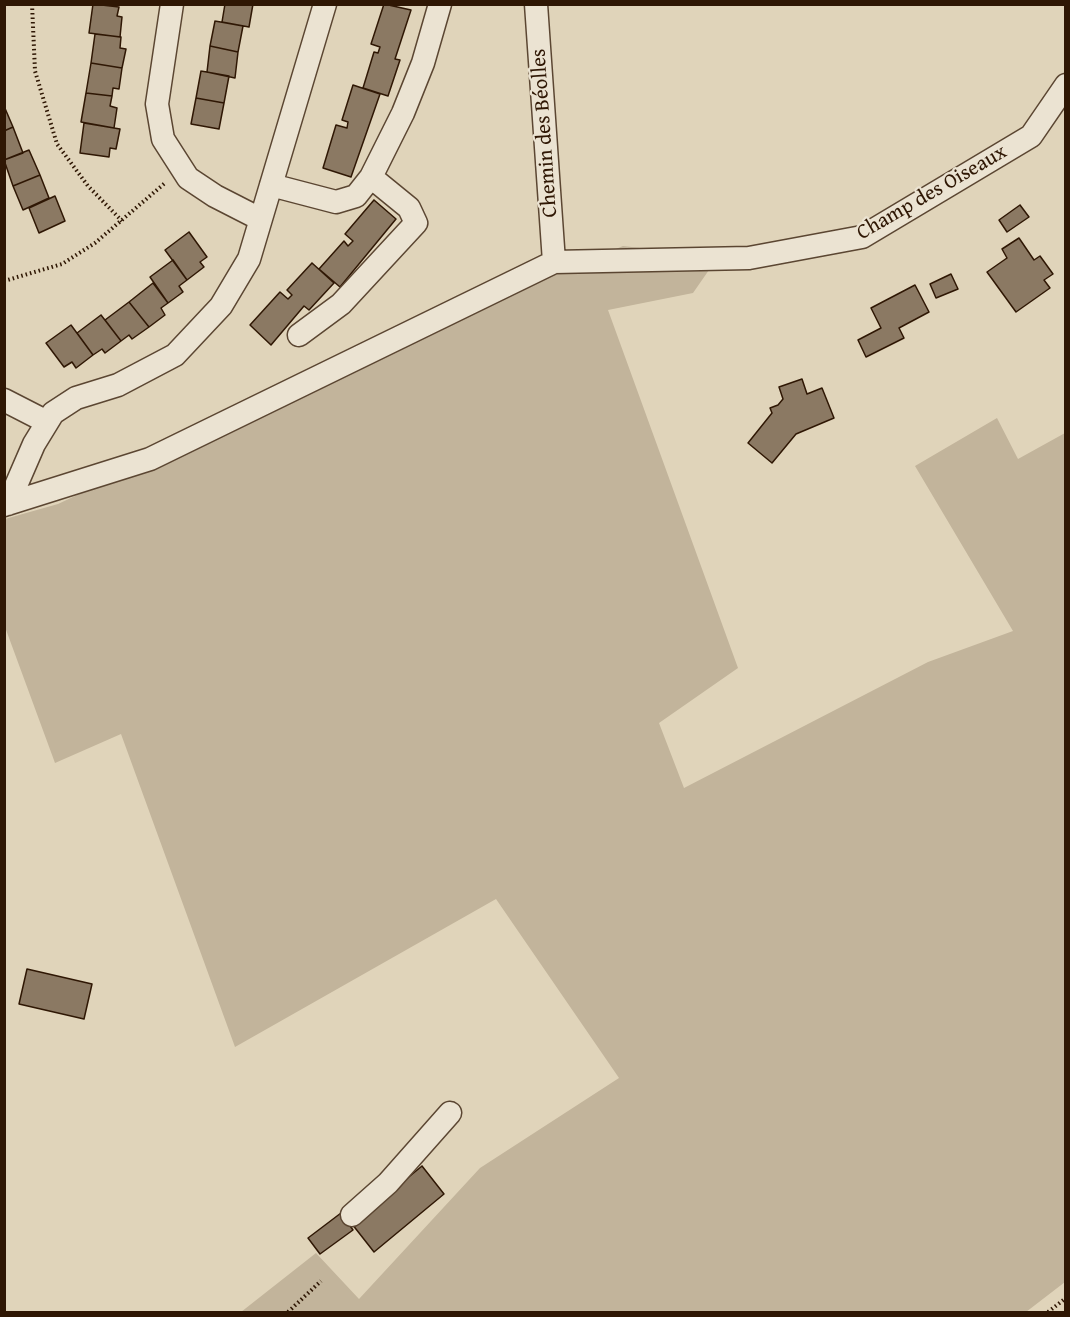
<!DOCTYPE html>
<meta charset="utf-8">
<style>
body{margin:0}
#map{position:relative;width:1070px;height:1317px;overflow:hidden;background:#e0d4ba;font-family:"Gentium Book Plus",serif}
canvas{display:block}
.frame{position:absolute;inset:0;border:6px solid #2f1704;pointer-events:none}
</style>
<div id="map">
<canvas width="1070" height="1317"></canvas>
<div class="frame"></div>
</div>
<script>
const c = document.querySelector('canvas').getContext('2d');
c.lineJoin = 'round';
function fillPath(path, color) { c.fillStyle = color; c.fill(path, 'evenodd'); }
const shape = rows => new Path2D(rows.map(r => 'M' + r).join(''));
function stroke(path, color, width, dash) { c.strokeStyle = color; c.lineWidth = width; c.lineCap = dash ? 'butt' : 'round'; c.setLineDash(dash || []); c.stroke(path); }
function drawText(font, color, halo, rows, align = 'center') {
  c.font = font + ' "Gentium Book Plus",serif'; c.lineWidth = 4.5; c.setLineDash([]); c.textBaseline = 'middle'; c.strokeStyle = halo; c.fillStyle = color; for (const [text, x, y, turn = 0] of rows) {
    c.save(); c.translate(x, y); c.rotate((+turn || 0) * Math.PI / 180); c.textAlign = isNaN(turn) ? turn : align; if (halo) c.strokeText(text, 0, 0); c.fillText(text, 0, 0); c.restore();
  }
}
const green = shape([
 [623,246,718,257,693,293,608,310,738,668,659,723,684,788,928,662,1013,631,915,466,997,418,1018,459,1065,433,1065,1282,1026,1312,241,1312,316,1253,359,1299,480,1168,619,1078,496,899,235,1047,121,734,55,763,5,627,5,519,58,504,488,302]
]);
const building = shape([
 [93,4,119,7,117,16,122,17,120,37,89,33,93,4],
 [225,4,253,4,249,27,222,22,225,4],
 [384,4,411,10,395,59,400,60,388,96,363,88,374,52,378,53,380,47,371,44,384,4],
 [215,21,243,26,238,52,210,46,215,21],
 [95,34,121,37,120,48,126,49,122,68,91,63,95,34],
 [210,46,238,52,235,78,207,72,210,46],
 [91,63,122,68,119,89,113,88,112,96,86,93,91,63],
 [201,71,229,76,224,103,196,98,201,71],
 [353,85,380,94,351,177,323,168,336,125,347,128,348,122,342,120,353,85],
 [86,93,112,96,110,106,117,108,114,128,81,122,86,93],
 [196,98,224,103,219,129,191,124,196,98],
 [4,106,13,127,4,131,4,106],
 [84,123,120,129,116,149,110,148,109,157,80,153,84,123],
 [13,127,23,153,4,160,4,131,13,127],
 [29,150,40,175,13,186,4,160,29,150],
 [40,175,49,198,23,210,13,186,40,175],
 [55,196,65,221,39,233,29,208,55,196],
 [374,200,396,219,340,287,319,269,344,241,348,246,353,241,345,234,374,200],
 [1020,205,1029,217,1007,232,999,220,1020,205],
 [189,232,207,257,200,262,204,267,187,280,165,250,189,232],
 [1019,238,1034,260,1040,256,1053,274,1044,280,1050,288,1016,312,987,272,1007,258,1002,249,1019,238],
 [173,260,187,280,179,286,183,292,168,303,150,277,173,260],
 [312,263,334,283,309,310,304,306,271,345,250,325,280,292,288,299,292,295,287,290,312,263],
 [951,274,958,289,936,298,930,284,951,274],
 [153,283,168,303,161,308,165,315,149,327,129,302,153,283],
 [915,285,929,312,899,328,904,338,866,357,858,340,881,328,871,308,915,285],
 [129,302,149,327,132,339,129,335,121,341,105,320,129,302],
 [101,315,121,341,105,353,102,349,93,355,77,333,101,315],
 [71,325,93,355,76,368,72,362,64,367,46,343,71,325],
 [802,379,807,394,822,388,834,418,796,434,772,463,748,443,772,413,770,408,778,405,783,399,779,387,802,379],
 [27,969,92,984,84,1019,19,1004,27,969],
 [422,1166,444,1194,374,1252,352,1224,422,1166],
 [341,1213,353,1230,320,1254,308,1238,341,1213]
]);
const path = shape([
 [32,4,35,71,57,144,88,186,122,221],
 [4,281,62,264,95,243,165,183],
 [288,1312,321,1281],
 [1048,1312,1066,1298]
]);
const minor = shape([
 [172,4,157,104,163,139,188,178,215,196,260,219],
 [536,4,554,262],
 [371,177,403,113,423,63,440,4],
 [271,185,336,202,356,196,371,177,409,208,416,223,341,304,299,335],
 [4,400,47,422],
 [8,504,34,444,53,413,76,398,118,385,175,355,221,306,249,259,325,4],
 [4,505,150,459,554,262,749,258,862,237,1031,136,1066,85],
 [352,1215,388,1183,450,1113]
]);
const streetNames = [
 ["Chemin des Béolles",545,133,-94],
 ["Champ des Oiseaux",932,193,-30]
];
fillPath(green, '#c2b49b');
fillPath(building, '#8b7963');
stroke(building, '#2f1704', 1.5);
stroke(minor, '#5b4632', 25);
stroke(path, '#2f1704', 4, [1.5, 3]);
stroke(minor, '#ebe3d2', 22);
drawText('21px', '#2f1704', '#ebe3d2', streetNames);
</script>
